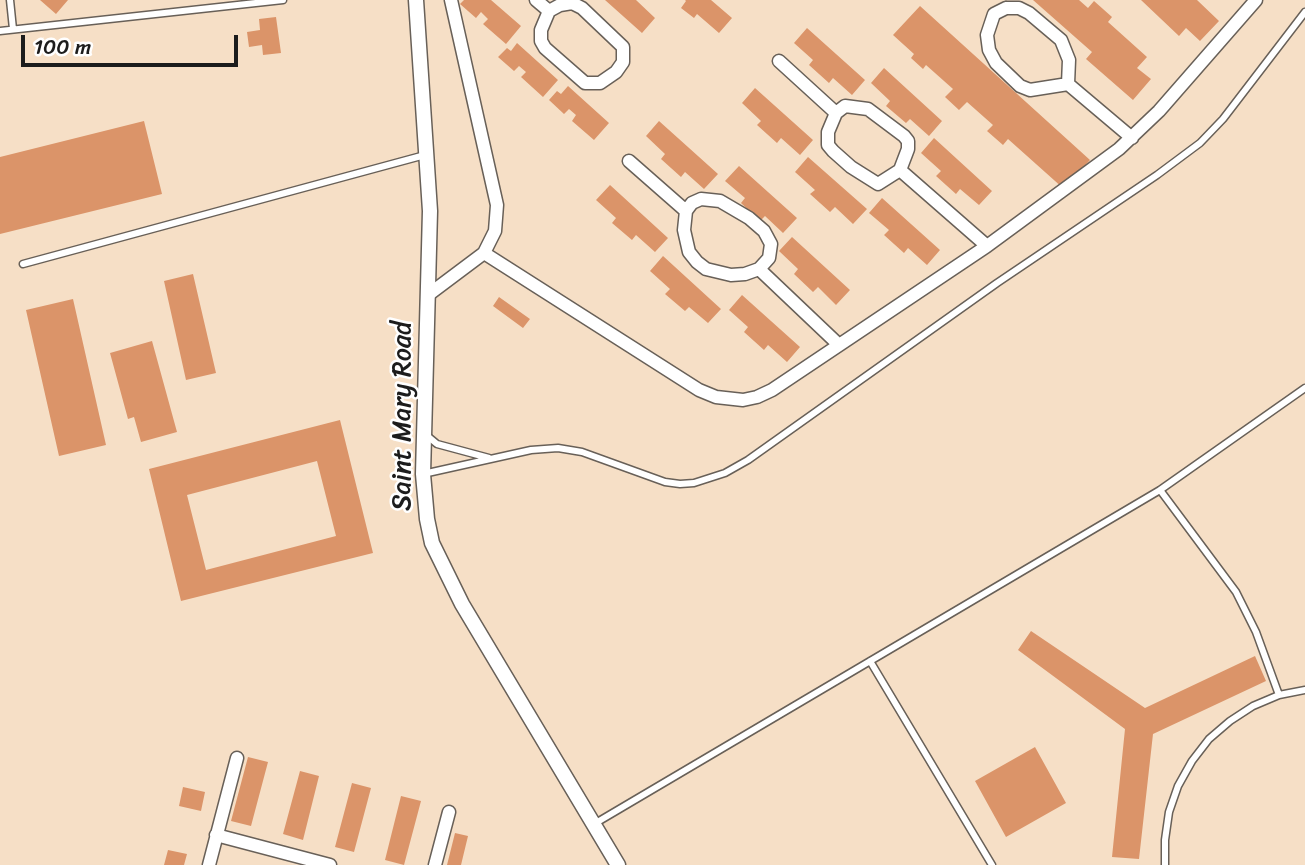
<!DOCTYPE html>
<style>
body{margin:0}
#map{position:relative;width:1305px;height:865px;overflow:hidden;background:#f6dfc6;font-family:Sriracha,sans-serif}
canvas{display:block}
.scale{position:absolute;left:21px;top:35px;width:217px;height:32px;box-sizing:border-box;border:4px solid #1c1c1c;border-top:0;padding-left:9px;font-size:21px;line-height:24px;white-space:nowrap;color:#1c1c1c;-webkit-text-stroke:5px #fff;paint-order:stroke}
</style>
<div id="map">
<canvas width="1305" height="865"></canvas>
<div class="scale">100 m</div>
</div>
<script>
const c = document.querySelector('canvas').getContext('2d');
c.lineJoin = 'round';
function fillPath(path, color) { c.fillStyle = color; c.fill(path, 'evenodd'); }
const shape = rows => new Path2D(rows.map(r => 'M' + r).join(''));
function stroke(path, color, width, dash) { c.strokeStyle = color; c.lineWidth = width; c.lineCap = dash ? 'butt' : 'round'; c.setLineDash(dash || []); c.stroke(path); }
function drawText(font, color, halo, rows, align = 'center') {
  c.font = font + ' Sriracha,sans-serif'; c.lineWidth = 5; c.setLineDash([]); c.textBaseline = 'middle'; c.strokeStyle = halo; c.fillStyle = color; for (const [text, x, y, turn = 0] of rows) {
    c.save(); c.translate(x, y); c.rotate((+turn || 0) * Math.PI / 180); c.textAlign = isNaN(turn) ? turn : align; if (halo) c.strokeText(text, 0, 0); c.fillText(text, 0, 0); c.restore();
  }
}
const building = shape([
 [40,0,68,0,56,14],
 [464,0,491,0,521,26,506,44,483,24,488,19,481,12,476,18,460,4],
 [605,0,636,0,655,18,642,33],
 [685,0,711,0,732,18,719,33,697,14,694,18,681,8,686,1],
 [1033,0,1079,0,1088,8,1094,1,1112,17,1108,22,1147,57,1137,68,1151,79,1133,100,1086,59,1092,52],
 [1141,0,1197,0,1219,21,1200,41,1186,28,1179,36],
 [920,6,1090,160,1064,189,1008,139,1003,145,987,131,993,125,967,102,959,110,945,97,953,89,926,65,923,69,911,58,914,54,893,35],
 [276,17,281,53,263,55,262,45,249,47,247,32,260,30,259,19],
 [807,28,865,80,852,95,833,78,829,83,809,65,813,60,794,43],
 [517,43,558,80,543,97,521,77,526,72,519,66,514,71,498,57,507,48,511,51],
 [884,68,942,121,929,136,910,119,906,123,886,106,890,101,871,83],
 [568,86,609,123,594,140,572,121,576,115,569,109,564,114,549,100,557,91,561,94],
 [755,88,813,140,800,155,781,138,777,143,757,125,761,121,742,103],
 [144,121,162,194,0,234,0,157],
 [659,121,718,174,704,189,685,172,681,177,661,159,665,154,646,136],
 [934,138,992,191,979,205,960,189,956,194,936,176,941,171,921,153],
 [808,157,867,209,853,224,835,207,830,212,810,194,815,190,795,172],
 [739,166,797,218,783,233,765,216,760,221,741,203,745,198,725,181],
 [610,185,668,238,655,252,636,235,632,240,612,223,616,218,596,200],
 [882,198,940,250,927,265,908,248,904,253,884,235,889,230,869,213],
 [792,237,850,290,836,305,818,287,813,292,794,274,798,269,779,251],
 [663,256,721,309,708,323,689,307,685,311,665,294,670,289,650,271],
 [193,274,216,373,186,380,164,281],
 [742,295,800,347,787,362,768,345,764,350,744,332,748,327,729,310],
 [499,297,530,319,523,328,493,306],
 [73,299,106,445,59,456,26,310],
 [152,341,177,432,141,442,134,417,128,419,110,353],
 [340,420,373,553,181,601,149,469],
 [317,461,336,536,206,570,187,495],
 [1031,631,1145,708,1255,656,1266,681,1153,734,1139,859,1112,857,1125,729,1018,650],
 [1035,747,1066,803,1006,837,975,781],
 [248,757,268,762,251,826,231,821],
 [300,771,319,776,303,840,283,834],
 [352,783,371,788,354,852,335,847],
 [183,787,205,792,201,811,179,806],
 [401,796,421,801,404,865,385,860],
 [455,833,468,836,461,865,447,865],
 [168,850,187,854,184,865,164,865]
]);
const service = shape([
 [10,0,13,29],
 [0,31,283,0],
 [23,264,425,155],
 [425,434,437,444,489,458],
 [423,474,531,450,558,448,582,452,665,482,680,484,694,483,725,473,748,460,997,283,1157,175,1200,143,1223,119,1305,12],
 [1160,490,1236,592,1256,632,1279,695],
 [870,661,992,865],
 [594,824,1160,490,1305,388],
 [1165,865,1165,840,1169,812,1178,786,1192,761,1209,739,1230,721,1253,706,1279,695,1305,690]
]);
const minor = shape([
 [536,0,549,11],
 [572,3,582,8,623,47,623,62,616,72,600,83,585,83,545,48,541,41,541,30,549,11,560,5,572,3],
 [1006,8,1019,8,1029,13,1061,40,1069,60,1068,84,1030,90,1020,86,996,63,989,50,987,35,994,14,1006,8],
 [779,61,836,113],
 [1068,84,1132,138],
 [845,106,868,109,904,136,908,141,908,149,900,170,878,184,851,167,833,151,828,145,828,132,836,113,845,106],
 [629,161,686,211],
 [900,170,987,246],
 [701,199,720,201,749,218,764,231,771,244,769,258,759,269,745,274,731,275,706,269,697,262,689,252,684,230,686,211,692,203,701,199],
 [484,253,699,390,716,397,743,400,757,397,772,390,987,246,1119,149,1159,111,1256,0],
 [759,269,838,344],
 [428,295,484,253,495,231,497,205,451,0],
 [216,835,330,865],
 [209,865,237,758],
 [435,865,449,812]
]);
const tertiary = shape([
 [416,0,430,211,423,474,427,519,432,543,462,604,618,865]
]);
const streetNames = [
 ["Saint Mary Road",403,416,-90]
];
fillPath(building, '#db9469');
stroke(service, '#686058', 9);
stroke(minor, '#686058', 15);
stroke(tertiary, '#686058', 17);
stroke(service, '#fff', 6);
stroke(minor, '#fff', 12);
stroke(tertiary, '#fff', 14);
drawText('26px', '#1c1c1c', '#fff', streetNames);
</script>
